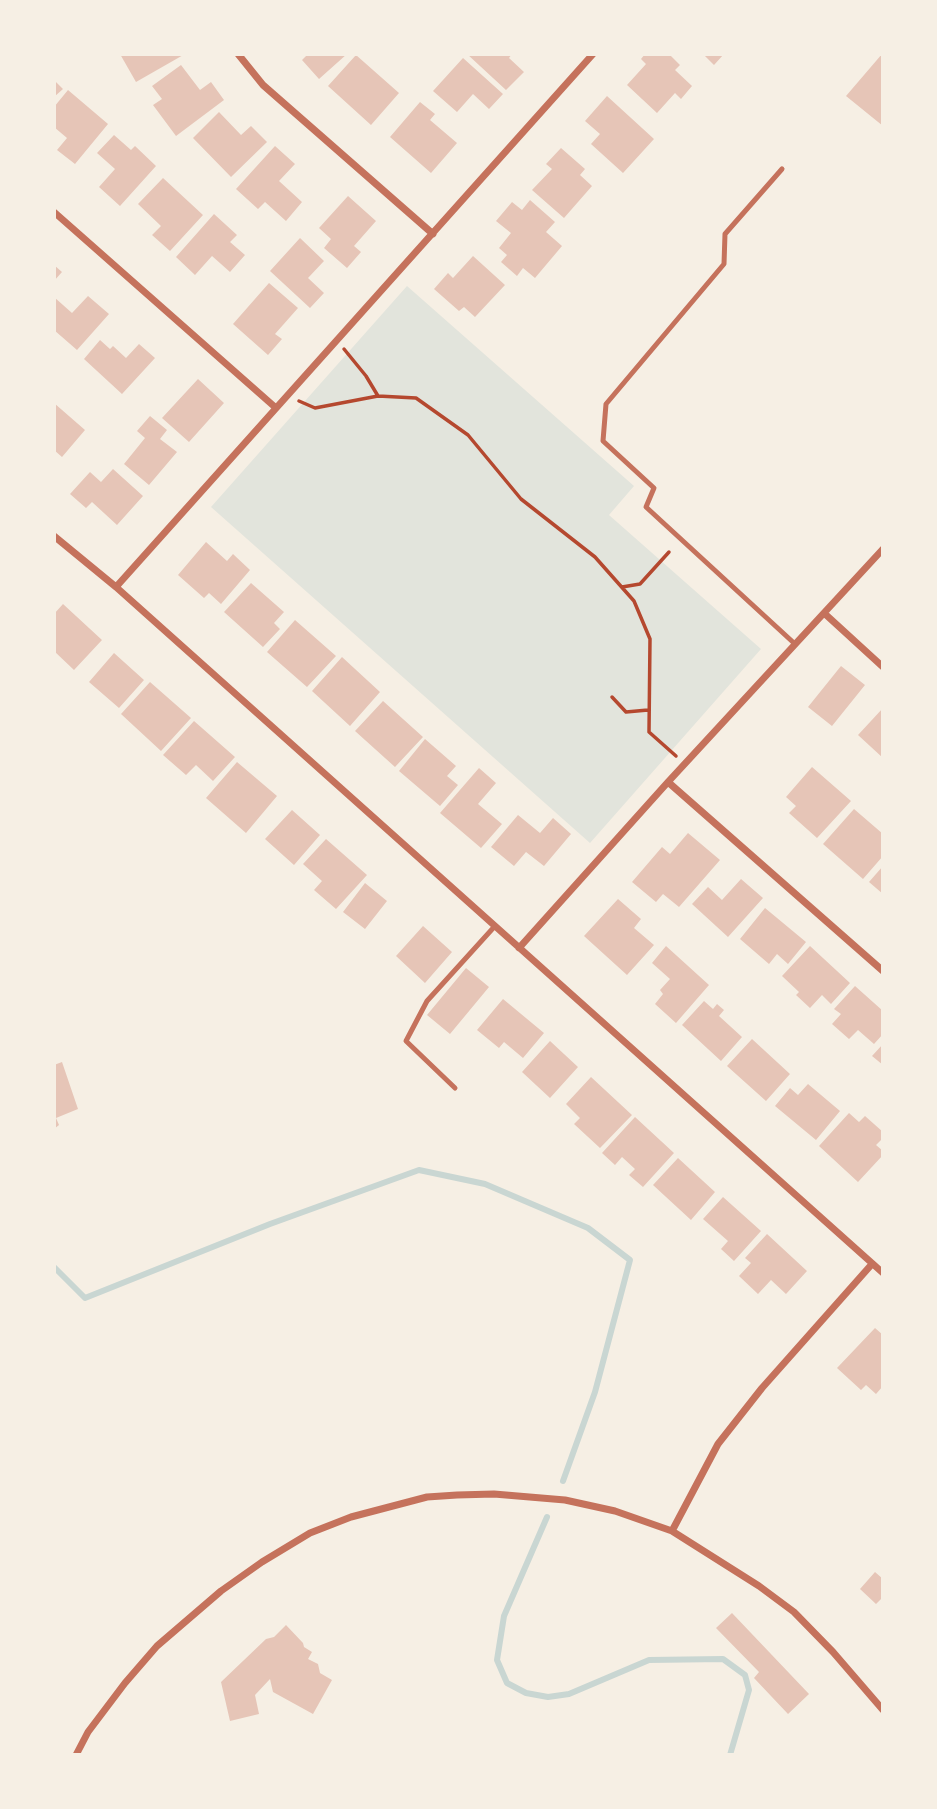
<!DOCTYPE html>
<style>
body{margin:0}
#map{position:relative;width:937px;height:1809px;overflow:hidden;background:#f6efe4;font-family:"Public Sans",sans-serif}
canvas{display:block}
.frame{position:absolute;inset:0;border:56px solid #f6efe4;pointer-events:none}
</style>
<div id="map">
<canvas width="937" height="1809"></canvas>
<div class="frame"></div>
</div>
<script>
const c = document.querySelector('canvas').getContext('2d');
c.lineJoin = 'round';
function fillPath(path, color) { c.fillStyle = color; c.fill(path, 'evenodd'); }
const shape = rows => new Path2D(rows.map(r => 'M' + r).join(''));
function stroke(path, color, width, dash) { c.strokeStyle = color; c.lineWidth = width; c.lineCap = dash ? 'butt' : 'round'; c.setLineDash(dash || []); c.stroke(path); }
const green = shape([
 [407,286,634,486,609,515,761,649,590,843,211,507]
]);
const stream = shape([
 [54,1267,85,1298,270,1224,419,1170,485,1184,588,1228,630,1260,595,1392,563,1481],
 [547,1517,504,1616,497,1660,507,1683,526,1693,548,1697,569,1694,649,1660,723,1659,745,1675,749,1690,730,1755]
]);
const building = shape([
 [120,54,185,54,136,82],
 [308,54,347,54,319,79,302,60],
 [467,54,512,54,509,58,524,72,506,90],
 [645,54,669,54,680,65,675,70,692,86,681,99,675,93,657,113,627,85,646,64,641,59],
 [703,54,724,54,714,65],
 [882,54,883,54,883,126,846,96],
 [356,55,399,93,371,125,328,86],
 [463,58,503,94,489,109,473,94,457,112,433,91],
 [181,65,200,90,211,82,224,100,176,136,153,105,162,99,152,86],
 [54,80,63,89,54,97],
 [68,90,108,124,75,164,57,150,67,138,54,127,54,107],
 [607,96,654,139,623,173,591,144,600,134,585,121],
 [420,102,435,114,430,120,457,143,431,173,390,137],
 [219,112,241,135,251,126,267,142,231,177,193,138],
 [114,135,131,150,135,146,156,166,120,206,99,187,115,169,97,153],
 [275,146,295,164,279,181,302,202,286,221,265,202,258,209,236,189],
 [561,148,585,169,580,175,592,186,564,218,532,190,552,169,546,164],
 [163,178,203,215,170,251,152,235,161,226,138,204],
 [348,196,376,221,354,246,361,252,347,268,324,248,331,239,319,228],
 [530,200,555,222,546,232,562,246,535,278,523,268,517,276,501,262,507,255,499,248,511,233,496,221,512,202,522,210],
 [214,214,237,235,230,242,245,255,230,272,212,256,195,275,176,257],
 [300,238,324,261,308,278,324,293,310,308,270,271],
 [473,256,505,285,475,317,464,307,459,311,434,289,448,273,453,278],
 [54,265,62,272,54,281],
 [269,283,298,308,275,334,282,339,268,355,233,324],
 [88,296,109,314,77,350,54,330,54,297,72,313],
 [100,340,110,349,113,346,126,358,139,344,155,358,122,394,84,359],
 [198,379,224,403,189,442,162,418],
 [54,403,85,430,62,457,54,450],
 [150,416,167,430,160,439,177,452,149,485,124,464,145,438,137,431],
 [113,469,143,496,117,525,92,502,86,508,70,494,90,472,101,482],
 [206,542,227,561,233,554,250,570,221,604,209,593,204,598,178,575],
 [251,583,284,612,274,623,280,629,263,647,224,612],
 [63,604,102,640,74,670,54,651,54,614],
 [295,620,336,656,307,687,267,652],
 [114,653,144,680,119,708,89,682],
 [342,657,380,692,350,726,312,691],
 [841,666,865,685,832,726,808,707],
 [150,682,191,718,161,751,121,714],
 [383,701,423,737,395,767,355,731],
 [883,708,883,758,858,735],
 [194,721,235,757,213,781,196,765,186,775,163,755],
 [425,739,456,766,447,776,458,785,440,806,399,771],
 [237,762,277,796,246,833,206,798],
 [812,767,851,801,817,838,789,813,796,806,786,797],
 [479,768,496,783,478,804,502,824,481,848,440,813],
 [854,809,883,834,883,856,863,879,823,844],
 [292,810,320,835,294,865,265,839],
 [518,815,540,833,553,818,571,834,544,866,526,852,514,866,491,847],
 [688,833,720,860,679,907,663,894,656,902,632,882,662,847,670,854],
 [326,839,367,875,336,909,314,890,322,881,303,864],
 [883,866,883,894,869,882],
 [741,879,763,898,728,937,692,904,708,887,722,900],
 [365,883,387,901,365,929,343,912],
 [618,899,641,919,634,928,654,945,627,975,584,936],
 [765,908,806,942,788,964,777,954,769,964,740,939],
 [423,926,452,952,425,983,396,956],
 [666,946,709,985,676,1023,655,1004,663,994,660,990,670,979,652,963],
 [810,946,850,983,831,1004,822,995,810,1008,796,995,799,992,782,976],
 [466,968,489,987,450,1034,427,1015],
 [855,986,883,1011,883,1034,874,1044,858,1030,849,1039,832,1024,841,1014,834,1009],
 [503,999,544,1033,523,1058,504,1042,499,1048,477,1030],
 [704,1001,713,1009,717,1004,724,1010,719,1016,742,1037,721,1061,682,1025],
 [752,1039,790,1074,766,1101,727,1066],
 [550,1041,578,1067,550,1098,522,1072],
 [883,1044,883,1065,872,1056],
 [62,1062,78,1109,56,1118,59,1125,54,1129,54,1065],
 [591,1077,632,1115,600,1148,574,1124,580,1118,566,1104],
 [808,1084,840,1111,816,1140,775,1106,790,1088,798,1095],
 [849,1113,859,1122,865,1116,883,1132,883,1138,876,1145,883,1151,883,1155,858,1182,819,1146],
 [635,1117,674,1153,643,1187,629,1175,635,1169,622,1157,615,1165,602,1153],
 [678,1158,715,1192,691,1220,653,1185],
 [723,1197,761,1231,734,1261,721,1249,728,1241,703,1219],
 [767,1234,807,1271,786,1294,771,1280,758,1294,739,1276,751,1263,745,1258],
 [875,1328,883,1335,883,1386,876,1394,866,1385,861,1390,837,1368],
 [875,1572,883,1579,883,1597,876,1604,860,1589],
 [732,1613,809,1694,788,1714,754,1678,759,1672,716,1628],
 [286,1625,303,1643,304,1647,312,1652,308,1659,318,1664,320,1673,332,1680,313,1714,273,1692,270,1679,255,1695,259,1714,230,1721,221,1682,266,1639,274,1637]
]);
const path = shape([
 [344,349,366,376,378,396],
 [299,401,315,408,378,396,416,398,468,435,521,499,595,557,634,601,650,639,649,732,676,756],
 [622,587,640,584,669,552],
 [612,697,626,712,648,710]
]);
const service = shape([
 [782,169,725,234,724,264,606,404,603,441,654,488,646,507,795,644],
 [455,1088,406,1041,427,1001,495,926]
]);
const minor = shape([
 [238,54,263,85,433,234],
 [54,212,276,408],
 [54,536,116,587,883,1273],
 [116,587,593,54],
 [824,613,883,667],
 [668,782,883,971],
 [519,948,668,782,883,549],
 [672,1531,718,1444,762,1388,872,1264],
 [76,1755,88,1732,125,1683,157,1646,221,1591,262,1562,310,1533,351,1517,427,1497,457,1495,494,1494,565,1500,615,1511,672,1531,759,1586,794,1612,833,1652,883,1710]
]);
fillPath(green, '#e2e4dc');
stroke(stream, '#c9d6d2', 6);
fillPath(building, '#e6c5b7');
stroke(path, '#b5482f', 3.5);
stroke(service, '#c5725c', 5);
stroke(minor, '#c5725c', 7);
</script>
